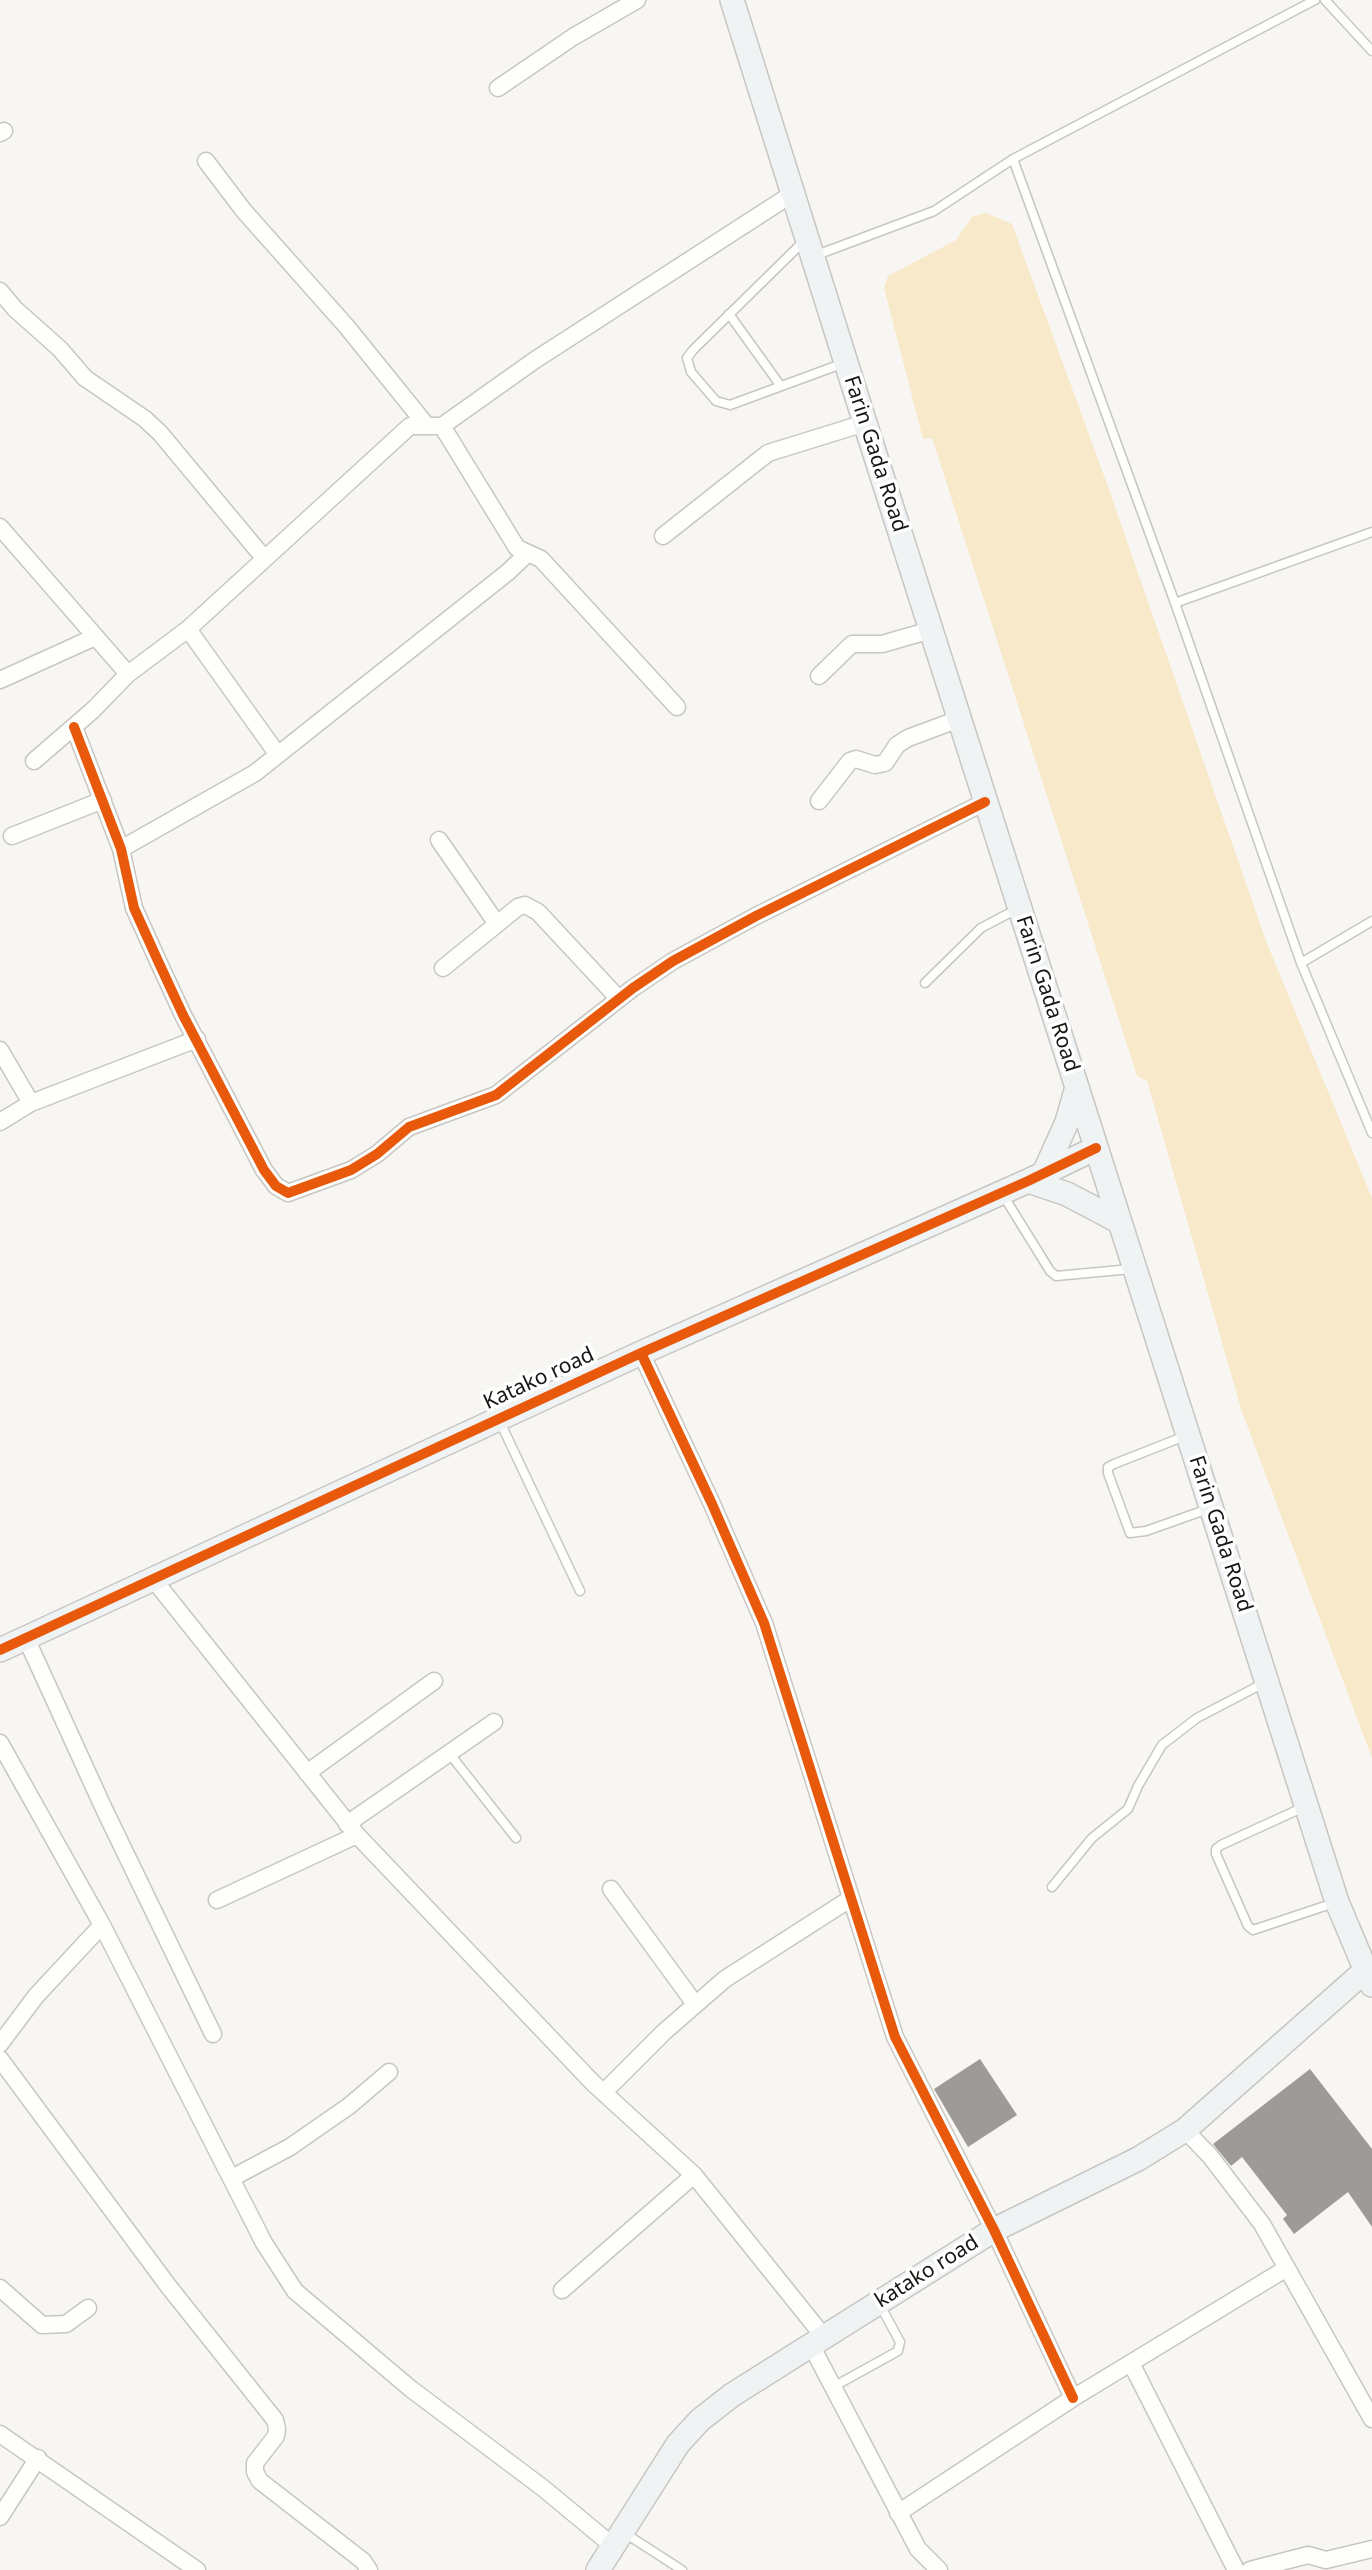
<!DOCTYPE html>
<style>
body{margin:0}
canvas{display:block;background:#f8f6f2}
</style>
<canvas width="1372" height="2570"></canvas>
<script>
const c = document.querySelector('canvas').getContext('2d');
c.lineJoin = 'round';
function fillPath(path, color) { c.fillStyle = color; c.fill(path, 'evenodd'); }
const shape = rows => new Path2D(rows.map(r => 'M' + r).join(''));
function stroke(path, color, width, dash) { c.strokeStyle = color; c.lineWidth = width; c.lineCap = dash ? 'butt' : 'round'; c.setLineDash(dash || []); c.stroke(path); }
function drawText(font, color, halo, rows, align = 'center') {
  c.font = font + ' "Noto Sans",sans-serif'; c.lineWidth = 7; c.setLineDash([]); c.textBaseline = 'middle'; c.strokeStyle = halo; c.fillStyle = color; for (const [text, x, y, turn = 0] of rows) {
    c.save(); c.translate(x, y); c.rotate((+turn || 0) * Math.PI / 180); c.textAlign = isNaN(turn) ? turn : align; if (halo) c.strokeText(text, 0, 0); c.fillText(text, 0, 0); c.restore();
  }
}
const green = shape([
 [986,213,1012,224,1106,481,1266,941,1372,1198,1372,1758,1241,1409,1147,1081,1137,1076,932,438,923,439,884,288,888,276,956,240,973,216]
]);
const building = shape([
 [980,2059,1017,2115,968,2147,934,2089],
 [1310,2069,1372,2149,1372,2227,1348,2192,1294,2234,1283,2219,1287,2215,1242,2157,1231,2166,1213,2144]
]);
const lane = shape([
 [1325,0,1372,51],
 [1013,159,1175,603,1301,963,1372,1133],
 [804,241,693,350,687,358,691,372,716,401,730,405,844,363],
 [814,256,934,211,1013,159,1315,0],
 [729,314,780,385],
 [1175,603,1372,532],
 [1301,963,1372,921],
 [925,983,981,928,1017,909],
 [1003,1195,1050,1271,1056,1276,1131,1269],
 [500,1422,580,1591],
 [1185,1436,1114,1464,1108,1467,1108,1473,1130,1533,1146,1531,1208,1509],
 [449,1753,516,1838],
 [1304,1807,1221,1845,1216,1849,1216,1854,1248,1926,1253,1930,1334,1903],
 [1052,1887,1092,1838,1128,1809,1138,1786,1162,1745,1197,1718,1264,1683],
 [833,2387,898,2351,900,2342,880,2305],
 [623,2532,682,2570]
]);
const street = shape([
 [498,88,573,37,637,0],
 [0,133,4,131],
 [206,161,244,211,347,327,427,426],
 [0,291,15,309,60,349,85,378,145,419,160,433,264,558],
 [442,426,517,548,541,559,677,707],
 [0,527,128,674],
 [663,536,768,453,865,423],
 [188,629,278,755],
 [819,676,852,644,882,644,931,630],
 [0,680,95,637],
 [74,727,121,849,134,908,158,961,183,1015,264,1170,276,1186,288,1193,351,1170,377,1154,409,1127,496,1095,633,988,673,961,756,916,985,802],
 [34,761,93,710,128,674,188,629,410,426,442,426,535,360,792,194],
 [819,801,850,761,856,759,875,765,885,763,897,745,908,738,959,719],
 [12,836,103,800],
 [439,840,497,924],
 [121,849,255,773,508,572,528,553],
 [443,968,518,907,525,905,538,912,619,999],
 [0,1050,31,1103],
 [0,1122,31,1103,197,1039],
 [641,1353,712,1504,764,1623,895,2037,994,2230,1073,2398],
 [154,1580,357,1835,593,2083,694,2175,824,2337],
 [26,1638,105,1811,213,2034],
 [0,1743,102,1925,264,2243,295,2291,411,2389,543,2488,613,2546],
 [307,1773,434,1681],
 [347,1824,494,1722],
 [611,1889,695,2004],
 [217,1900,357,1835],
 [0,2044,36,1996,102,1925],
 [0,2059,169,2287,275,2420,277,2429,276,2436,255,2463,255,2472,260,2481,363,2561,369,2570],
 [604,2092,664,2032,725,1979,850,1899],
 [1185,2130,1210,2156,1262,2224,1372,2419],
 [232,2178,290,2147,349,2106,389,2072],
 [0,2288,42,2325,66,2324,88,2308],
 [562,2290,694,2175],
 [811,2345,918,2549,939,2570],
 [1131,2363,1236,2570],
 [0,2434,197,2570],
 [898,2513,1073,2398,1287,2268],
 [0,2517,38,2458],
 [1250,2570,1308,2555,1326,2560,1372,2549]
]);
const secondary = shape([
 [732,0,865,423,1337,1902,1372,1985],
 [1044,1173,1067,1122,1077,1087],
 [1028,1181,1067,1194,1120,1222],
 [0,1650,641,1353,1028,1181,1096,1148],
 [598,2570,678,2444,700,2420,732,2395,994,2230,1138,2159,1185,2130,1366,1970]
]);
const cycleway = shape([
 [74,727,121,849,134,908,158,961,183,1015,264,1170,276,1186,288,1193,351,1170,377,1154,409,1127,496,1095,633,988,673,961,756,916,985,802],
 [641,1353,712,1504,764,1623,895,2037,994,2230,1073,2398],
 [0,1650,641,1353,1028,1181,1096,1148]
]);
const streetNames = [
 ["Farin Gada Road",875,454,72],
 ["Farin Gada Road",1047,994,72],
 ["Katako road",539,1379,-25],
 ["Farin Gada Road",1220,1534,72],
 ["katako road",927,2272,-32]
];
fillPath(green, '#f9e9cb');
fillPath(building, '#9d9b98');
stroke(lane, '#c8c6c3', 11);
stroke(street, '#c8c6c3', 19);
stroke(secondary, '#c8c6c3', 26);
stroke(lane, '#fefefd', 8);
stroke(street, '#fefefd', 16);
stroke(secondary, '#f0f3f4', 23);
stroke(cycleway, '#e8590c', 10);
drawText('21px', '#161511', '#fff', streetNames);
</script>
